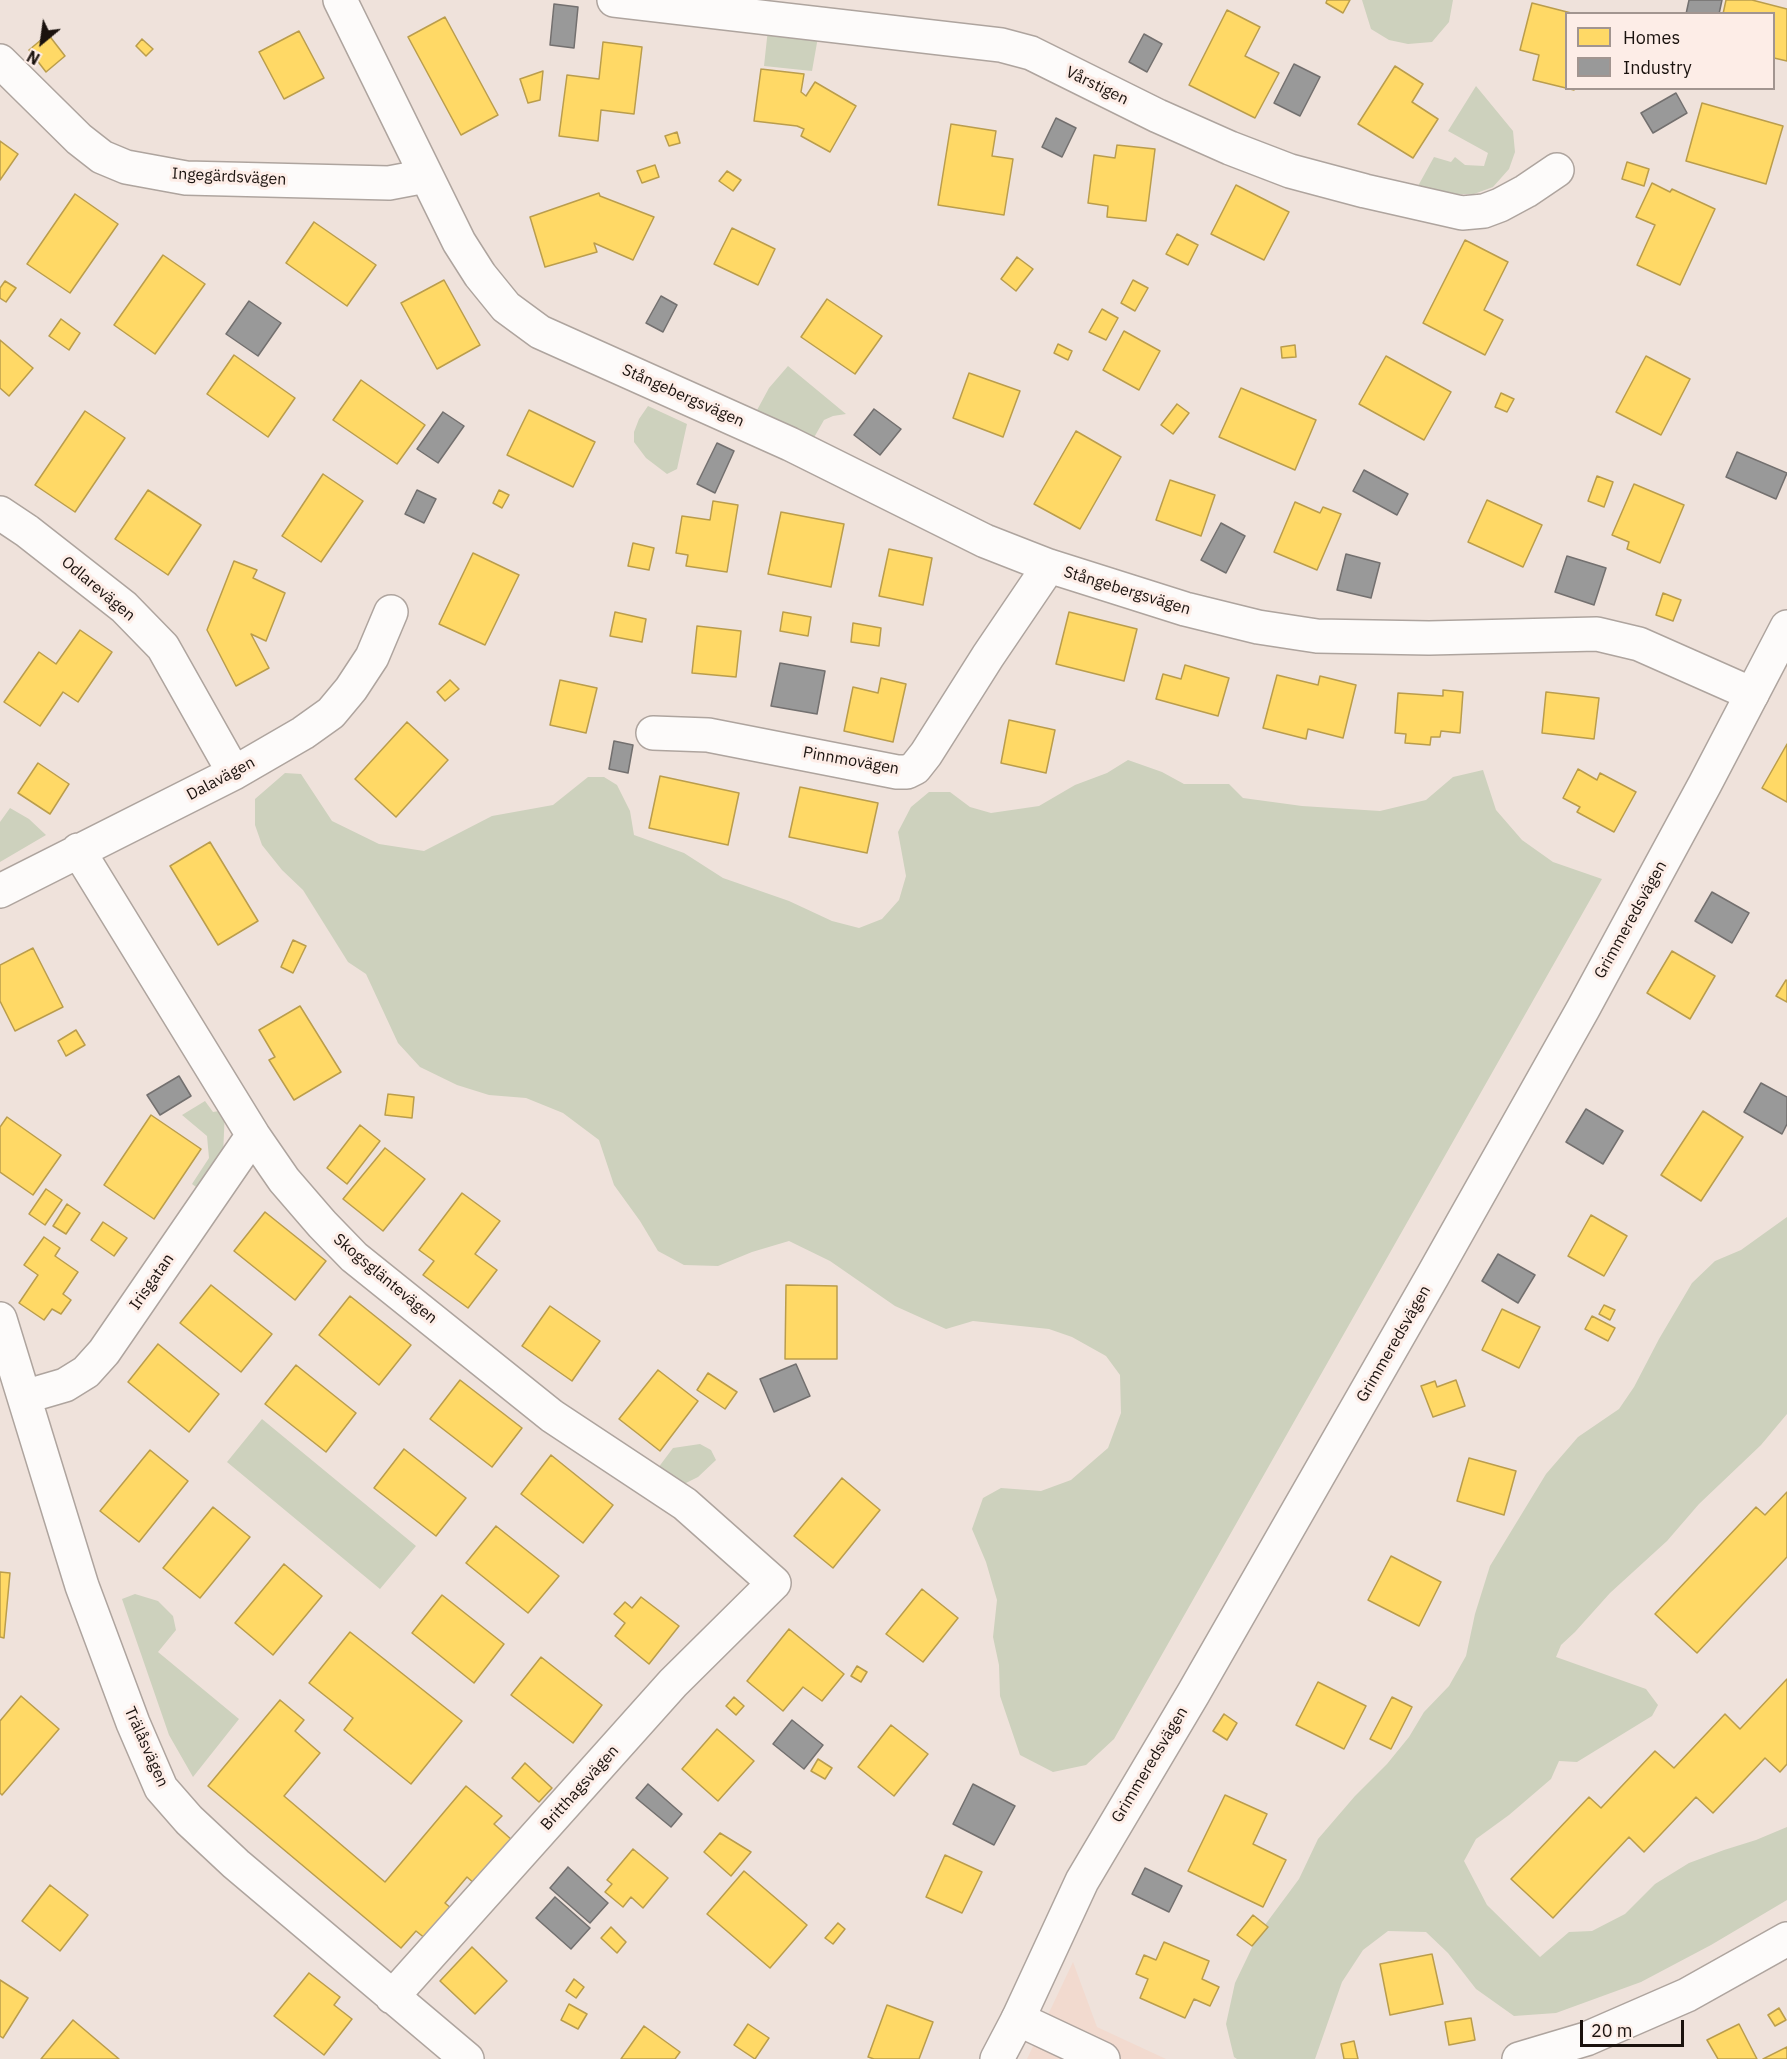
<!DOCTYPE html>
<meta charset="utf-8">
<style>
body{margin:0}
#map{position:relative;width:1787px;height:2059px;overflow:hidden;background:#efe2db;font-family:"IBM Plex Sans",sans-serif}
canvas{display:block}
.legend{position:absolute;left:1565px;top:12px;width:210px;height:78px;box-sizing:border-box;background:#fdede7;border:2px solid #a29590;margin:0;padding:8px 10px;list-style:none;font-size:18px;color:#1a120e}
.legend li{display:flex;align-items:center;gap:12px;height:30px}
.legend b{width:30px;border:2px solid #a29590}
.north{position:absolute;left:12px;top:12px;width:60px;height:60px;-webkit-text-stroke:4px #fdede7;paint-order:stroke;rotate:209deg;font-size:16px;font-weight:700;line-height:24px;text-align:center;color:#1a120e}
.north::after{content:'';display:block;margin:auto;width:21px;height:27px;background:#1a120e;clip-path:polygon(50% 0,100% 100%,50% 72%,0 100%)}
.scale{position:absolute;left:1580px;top:2020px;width:104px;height:27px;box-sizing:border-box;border:3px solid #1a120e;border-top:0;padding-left:8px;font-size:18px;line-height:21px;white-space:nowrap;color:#1a120e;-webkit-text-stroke:4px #fdede7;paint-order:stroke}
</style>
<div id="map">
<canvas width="1787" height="2059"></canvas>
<ul class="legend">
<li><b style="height:16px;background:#ffd966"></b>Homes</li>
<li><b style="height:16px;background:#999"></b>Industry</li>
</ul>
<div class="north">N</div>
<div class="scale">20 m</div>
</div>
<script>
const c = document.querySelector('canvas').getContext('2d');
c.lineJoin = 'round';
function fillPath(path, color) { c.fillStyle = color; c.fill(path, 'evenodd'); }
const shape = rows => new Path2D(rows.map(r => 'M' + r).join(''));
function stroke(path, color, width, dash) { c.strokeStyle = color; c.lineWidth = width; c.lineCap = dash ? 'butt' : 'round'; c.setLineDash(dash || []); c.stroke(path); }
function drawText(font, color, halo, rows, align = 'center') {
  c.font = font + ' "IBM Plex Sans",sans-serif'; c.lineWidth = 6; c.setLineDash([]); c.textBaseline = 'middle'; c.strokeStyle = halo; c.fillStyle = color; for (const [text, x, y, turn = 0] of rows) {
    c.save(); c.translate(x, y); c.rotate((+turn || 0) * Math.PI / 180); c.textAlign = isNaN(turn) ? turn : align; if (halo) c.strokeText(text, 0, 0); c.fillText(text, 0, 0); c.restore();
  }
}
const built = shape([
 [1073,1962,1097,2027,1166,2059,1027,2059]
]);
const green = shape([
 [1362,0,1453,0,1449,22,1432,42,1408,44,1389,40,1371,29],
 [768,29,818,37,812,71,764,66],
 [1476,86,1513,131,1515,152,1509,169,1493,187,1474,194,1457,194,1418,186,1434,157,1451,162,1455,157,1465,165,1484,166,1488,153,1448,131],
 [788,366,846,414,833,416,824,420,812,441,756,412,769,388],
 [648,406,687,424,677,469,667,474,646,458,634,442,634,432,639,419],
 [1128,760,1162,772,1184,784,1229,784,1243,798,1302,806,1380,811,1426,800,1453,777,1483,770,1496,810,1522,840,1553,862,1602,879,1114,1739,1086,1765,1053,1772,1020,1755,1000,1696,999,1665,993,1637,997,1600,986,1562,972,1529,983,1498,1001,1488,1041,1491,1071,1480,1108,1448,1121,1413,1120,1375,1106,1356,1072,1337,1049,1329,973,1321,946,1329,895,1306,830,1261,789,1241,752,1252,718,1266,684,1265,658,1251,640,1221,614,1185,599,1140,563,1113,526,1098,489,1095,457,1085,420,1067,398,1043,366,974,348,962,303,890,282,870,262,845,255,825,255,799,285,773,301,774,332,821,379,844,424,851,492,816,553,805,588,777,604,777,617,785,630,811,634,835,684,853,723,878,789,901,832,921,859,928,882,919,899,900,906,876,898,832,911,807,929,792,950,792,970,807,991,813,1039,806,1075,785,1107,773],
 [10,808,29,819,46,835,0,862,0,822],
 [205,1101,213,1112,225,1110,223,1155,200,1190,192,1184,209,1158,207,1136,182,1115],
 [1787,1217,1787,1414,1761,1445,1699,1504,1667,1541,1610,1593,1575,1632,1561,1645,1556,1657,1646,1689,1658,1705,1652,1716,1577,1762,1559,1761,1551,1779,1509,1815,1476,1839,1464,1861,1487,1905,1540,1957,1569,1932,1592,1931,1625,1914,1655,1884,1689,1863,1724,1850,1756,1840,1787,1827,1787,1900,1711,1945,1641,1982,1556,2013,1514,2016,1476,1989,1448,1953,1426,1932,1388,1931,1363,1950,1342,1982,1315,2059,1237,2059,1234,2057,1226,2024,1235,1983,1259,1933,1299,1879,1318,1839,1355,1796,1387,1764,1409,1737,1424,1712,1449,1686,1466,1656,1475,1614,1490,1566,1546,1474,1578,1437,1619,1409,1634,1387,1659,1339,1692,1283,1715,1261,1741,1250],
 [262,1419,416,1546,380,1589,227,1462],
 [700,1444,711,1450,716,1460,698,1477,682,1485,655,1472,673,1448],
 [135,1594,158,1601,173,1616,176,1630,158,1652,239,1719,193,1777,169,1735,122,1599]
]);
const homes = shape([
 [1327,0,1350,0,1343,13,1326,3,1327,0],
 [1726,0,1752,0,1787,9,1787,61,1774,58,1774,14,1723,14,1726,0],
 [1532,3,1575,14,1566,14,1566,88,1574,88,1574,90,1533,80,1539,55,1520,50,1532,3],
 [1227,10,1260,27,1245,56,1279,73,1255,118,1189,85,1227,10],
 [445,17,498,115,461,135,408,37,445,17],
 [299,31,324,78,284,99,259,52,299,31],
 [48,34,65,56,46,72,29,50,48,34],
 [142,39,153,49,146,56,136,46,142,39],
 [603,42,642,47,634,114,601,110,598,141,559,136,567,75,599,79,603,42],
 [1395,66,1423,84,1412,102,1438,119,1413,158,1358,124,1395,66],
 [761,69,804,74,801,92,806,96,815,82,856,106,830,152,801,136,804,129,797,126,754,121,761,69],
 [543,71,540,100,528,103,520,79,543,71],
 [1702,103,1783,126,1766,184,1686,161,1702,103],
 [951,124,996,131,992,156,1013,159,1004,215,938,205,951,124],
 [677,132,680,143,669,146,665,136,677,132],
 [0,141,18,154,0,180,0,141],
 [1117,145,1155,149,1146,221,1107,217,1108,206,1088,203,1094,155,1115,158,1117,145],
 [1627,162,1649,169,1644,186,1622,179,1627,162],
 [655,165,659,177,642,183,637,171,655,165],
 [727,171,741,180,733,191,719,181,727,171],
 [1652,183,1670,192,1672,189,1715,209,1680,285,1637,265,1655,225,1636,217,1652,183],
 [1236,185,1289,212,1264,260,1211,234,1236,185],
 [599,193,600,196,654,217,633,260,594,243,597,252,545,267,530,217,599,193],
 [75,194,118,224,70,293,27,264,75,194],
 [314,222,376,265,347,306,286,263,314,222],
 [732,228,775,249,758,285,714,264,732,228],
 [1177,234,1198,245,1188,265,1166,254,1177,234],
 [1465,240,1508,262,1484,310,1503,320,1485,355,1423,323,1465,240],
 [163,255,205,284,155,354,114,325,163,255],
 [1017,257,1033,269,1016,291,1001,279,1017,257],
 [444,280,480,345,437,369,401,303,444,280],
 [1133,280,1148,288,1135,311,1121,303,1133,280],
 [5,281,16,288,6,302,0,298,0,288,5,281],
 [827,299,882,336,855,374,801,337,827,299],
 [1102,309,1118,318,1106,340,1089,332,1102,309],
 [61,319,80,333,69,350,49,336,61,319],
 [1124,331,1160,351,1139,390,1103,370,1124,331],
 [0,340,33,368,9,396,0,388,0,340],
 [1058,344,1072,351,1068,360,1054,353,1058,344],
 [1295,345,1296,357,1282,358,1281,347,1295,345],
 [234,355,295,398,268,437,207,394,234,355],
 [1386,356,1451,392,1424,440,1359,404,1386,356],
 [1646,356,1690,379,1661,435,1616,412,1646,356],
 [969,373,1020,391,1003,437,953,418,969,373],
 [361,380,425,425,397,464,333,420,361,380],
 [1241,388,1316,420,1295,470,1219,437,1241,388],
 [1501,393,1514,399,1507,412,1495,407,1501,393],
 [1177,404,1189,413,1173,434,1161,425,1177,404],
 [529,410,595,442,573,487,507,455,529,410],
 [85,411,125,438,75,512,35,485,85,411],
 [1076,431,1121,457,1080,529,1034,504,1076,431],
 [323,474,363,501,321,562,282,536,323,474],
 [1597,476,1613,482,1604,507,1588,501,1597,476],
 [1170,480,1215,495,1201,536,1156,520,1170,480],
 [1634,484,1684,505,1660,563,1627,549,1629,542,1612,535,1634,484],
 [148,490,201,525,168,575,115,539,148,490],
 [499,490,509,495,502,508,493,503,499,490],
 [1487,500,1542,525,1523,567,1468,542,1487,500],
 [713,501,738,505,727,572,686,566,688,555,676,553,682,516,710,520,713,501],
 [1295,502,1320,513,1323,507,1341,514,1317,570,1274,552,1295,502],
 [781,512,844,524,831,587,768,574,781,512],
 [633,543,654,548,649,570,628,566,633,543],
 [889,549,932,558,923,605,879,596,889,549],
 [473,553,519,575,485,645,439,624,473,553],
 [234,561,257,570,253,578,285,593,266,641,251,634,269,668,236,686,207,630,234,561],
 [1663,593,1681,600,1673,621,1656,615,1663,593],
 [615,612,646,619,642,642,610,636,615,612],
 [783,612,811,617,808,636,780,631,783,612],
 [1069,612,1137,629,1124,681,1056,664,1069,612],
 [853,623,881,628,879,646,851,642,853,623],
 [697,626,741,631,736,677,692,673,697,626],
 [80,630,112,652,78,702,63,692,40,726,4,702,39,652,56,664,80,630],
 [1185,665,1229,678,1218,716,1156,699,1163,674,1181,679,1185,665],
 [1277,675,1318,685,1320,676,1356,685,1343,738,1308,729,1306,739,1263,728,1277,675],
 [881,678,906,684,893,742,844,731,853,687,878,693,881,678],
 [450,680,459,689,445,701,437,692,450,680],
 [560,680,597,688,586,733,550,725,560,680],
 [1443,690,1463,692,1460,733,1441,731,1440,737,1431,737,1430,745,1405,743,1406,734,1395,733,1398,693,1443,696,1443,690],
 [1546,692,1599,698,1594,739,1542,733,1546,692],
 [1009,720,1055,730,1046,773,1001,763,1009,720],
 [407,722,448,760,396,817,355,779,407,722],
 [1787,744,1787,802,1762,788,1787,744],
 [38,763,69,784,50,814,18,793,38,763],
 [1578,769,1597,780,1600,773,1636,792,1614,832,1577,812,1580,807,1563,798,1578,769],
 [660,776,739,793,728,845,649,828,660,776],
 [800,787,878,803,867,853,789,837,800,787],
 [210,842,258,921,218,945,170,866,210,842],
 [293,940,306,946,293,973,281,967,293,940],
 [33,948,63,1007,15,1031,0,1001,0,965,33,948],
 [1672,951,1715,976,1690,1019,1647,993,1672,951],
 [1786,980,1787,981,1787,1002,1776,996,1786,980],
 [300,1006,341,1072,294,1100,269,1060,275,1057,259,1030,300,1006],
 [76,1030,85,1045,66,1056,58,1041,76,1030],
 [388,1094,414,1097,412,1118,385,1115,388,1094],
 [1703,1111,1743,1137,1701,1201,1661,1175,1703,1111],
 [151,1115,201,1149,154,1219,104,1185,151,1115],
 [7,1117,61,1155,33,1195,0,1172,0,1127,7,1117],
 [360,1125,380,1141,347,1184,327,1168,360,1125],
 [385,1148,425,1179,383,1231,343,1199,385,1148],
 [46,1189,62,1200,45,1225,29,1214,46,1189],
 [462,1193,500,1221,475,1254,497,1270,468,1308,423,1275,434,1261,419,1250,462,1193],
 [67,1204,80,1213,66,1234,53,1226,67,1204],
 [265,1212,326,1261,295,1300,234,1251,265,1212],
 [1591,1215,1627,1236,1604,1276,1568,1256,1591,1215],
 [103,1222,127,1238,114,1256,91,1240,103,1222],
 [44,1237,60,1248,55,1256,78,1272,63,1294,71,1300,61,1314,52,1309,44,1320,19,1303,38,1275,24,1265,44,1237],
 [211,1285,272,1334,241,1372,180,1323,211,1285],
 [786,1285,837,1286,837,1359,785,1359,786,1285],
 [350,1296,411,1345,379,1385,319,1335,350,1296],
 [1604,1305,1615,1310,1610,1320,1599,1314,1604,1305],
 [550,1306,600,1341,572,1381,522,1346,550,1306],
 [1502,1309,1540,1327,1519,1368,1482,1350,1502,1309],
 [1592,1316,1615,1328,1608,1341,1585,1329,1592,1316],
 [158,1344,219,1394,189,1432,128,1382,158,1344],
 [296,1365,356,1413,326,1452,265,1404,296,1365],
 [658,1370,698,1401,660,1451,619,1419,658,1370],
 [708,1373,737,1392,725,1409,697,1390,708,1373],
 [460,1380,522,1428,492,1467,430,1419,460,1380],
 [1456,1380,1465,1406,1433,1417,1421,1386,1435,1381,1437,1387,1456,1380],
 [404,1449,466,1498,436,1536,374,1488,404,1449],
 [150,1450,188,1481,139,1542,100,1511,150,1450],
 [551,1455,613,1505,583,1543,521,1494,551,1455],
 [1469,1458,1516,1471,1504,1515,1457,1501,1469,1458],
 [842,1478,880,1510,833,1568,794,1536,842,1478],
 [1787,1492,1787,1557,1697,1653,1655,1614,1756,1507,1765,1515,1787,1492],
 [213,1507,250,1537,200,1598,163,1568,213,1507],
 [496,1526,559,1576,528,1613,466,1563,496,1526],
 [1391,1556,1441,1582,1419,1626,1368,1600,1391,1556],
 [284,1564,322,1596,273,1655,235,1623,284,1564],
 [0,1572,10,1573,4,1638,0,1637,0,1572],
 [922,1589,958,1618,923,1662,886,1634,922,1589],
 [442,1595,504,1644,474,1683,412,1633,442,1595],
 [641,1597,679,1626,649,1664,615,1636,625,1623,614,1614,625,1602,632,1608,641,1597],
 [789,1629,844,1674,822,1701,803,1687,783,1711,747,1681,789,1629],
 [350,1632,462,1721,411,1784,344,1730,353,1718,309,1683,350,1632],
 [541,1657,602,1705,573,1743,511,1695,541,1657],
 [857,1666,867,1672,861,1682,851,1676,857,1666],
 [1787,1679,1787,1764,1780,1772,1765,1758,1713,1813,1696,1797,1644,1852,1629,1837,1553,1918,1511,1879,1589,1797,1601,1808,1655,1751,1674,1768,1725,1714,1740,1729,1787,1679],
 [1318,1682,1366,1706,1344,1749,1296,1725,1318,1682],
 [21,1696,59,1729,2,1795,0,1793,0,1721,21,1696],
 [734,1697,744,1706,736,1715,726,1706,734,1697],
 [1392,1697,1412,1707,1391,1749,1370,1739,1392,1697],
 [280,1700,304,1720,295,1731,320,1753,284,1796,385,1882,466,1786,502,1816,494,1824,512,1840,475,1884,467,1877,445,1903,452,1909,426,1939,416,1931,401,1948,208,1786,280,1700],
 [1224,1714,1237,1723,1227,1740,1213,1731,1224,1714],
 [891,1725,928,1754,894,1796,858,1767,891,1725],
 [717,1729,754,1761,718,1801,682,1769,717,1729],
 [818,1759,832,1768,825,1779,811,1771,818,1759],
 [525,1763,552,1788,539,1802,512,1778,525,1763],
 [1225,1795,1267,1814,1253,1844,1286,1860,1263,1907,1188,1871,1225,1795],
 [720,1833,751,1852,731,1876,704,1852,720,1833],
 [633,1849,668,1878,643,1908,631,1897,623,1907,605,1892,612,1884,607,1880,633,1849],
 [945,1855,982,1872,962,1913,926,1897,945,1855],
 [744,1871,807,1925,770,1968,707,1914,744,1871],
 [50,1885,88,1915,60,1951,22,1921,50,1885],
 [1253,1915,1268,1927,1252,1946,1237,1935,1253,1915],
 [838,1923,845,1929,833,1944,825,1938,838,1923],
 [611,1927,626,1942,617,1953,601,1938,611,1927],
 [1164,1942,1209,1961,1202,1979,1219,1987,1210,2006,1194,1999,1185,2018,1140,1998,1148,1979,1136,1974,1144,1955,1156,1960,1164,1942],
 [472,1947,507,1981,475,2014,440,1981,472,1947],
 [1432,1954,1443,2004,1390,2015,1380,1964,1432,1954],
 [309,1973,340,1997,334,2005,352,2019,324,2055,274,2016,309,1973],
 [574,1979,584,1987,576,1998,566,1991,574,1979],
 [0,1980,28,1998,3,2038,0,2036,0,1980],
 [569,2004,587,2014,578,2029,561,2020,569,2004],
 [887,2005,933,2022,919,2059,874,2059,868,2057,887,2005],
 [1779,2008,1786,2020,1775,2026,1768,2015,1779,2008],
 [1471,2018,1475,2040,1449,2045,1445,2022,1471,2018],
 [73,2020,119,2059,41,2059,73,2020],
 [748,2024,769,2038,755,2059,734,2045,748,2024],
 [1739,2024,1757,2059,1718,2059,1707,2040,1739,2024],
 [644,2026,680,2052,675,2059,621,2059,644,2026],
 [1354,2041,1358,2059,1344,2059,1341,2044,1354,2041],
 [1787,2047,1787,2059,1763,2059,1787,2047]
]);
const industry = shape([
 [1689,0,1722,0,1719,14,1686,14,1689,0],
 [554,4,578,7,574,48,550,45,554,4],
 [1144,34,1162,44,1147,72,1129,62,1144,34],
 [1294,64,1320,77,1300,116,1274,103,1294,64],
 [1676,93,1687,113,1653,133,1641,113,1676,93],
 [1056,118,1076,128,1062,157,1042,147,1056,118],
 [661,296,677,305,663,332,646,323,661,296],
 [249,301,281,323,258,356,226,334,249,301],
 [874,409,901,429,880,455,854,435,874,409],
 [443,412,464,426,438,463,417,449,443,412],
 [717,443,734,451,715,493,697,484,717,443],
 [1737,452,1787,473,1776,499,1726,477,1737,452],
 [1364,470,1408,494,1397,515,1353,491,1364,470],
 [417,490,436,499,424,523,405,514,417,490],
 [1221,523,1245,536,1226,573,1201,560,1221,523],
 [1346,554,1380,563,1371,598,1337,590,1346,554],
 [1567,556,1606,568,1594,605,1555,592,1567,556],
 [780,663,825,671,817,714,771,706,780,663],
 [614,741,633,745,628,773,609,769,614,741],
 [1712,892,1749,913,1732,943,1695,921,1712,892],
 [179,1076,191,1096,160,1115,147,1095,179,1076],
 [1761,1083,1787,1097,1787,1124,1782,1134,1744,1112,1761,1083],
 [1586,1109,1623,1131,1603,1164,1566,1142,1586,1109],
 [1498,1254,1535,1275,1518,1303,1482,1281,1498,1254],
 [796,1364,810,1396,774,1412,760,1379,796,1364],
 [792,1720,823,1745,804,1769,773,1744,792,1720],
 [648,1784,682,1814,671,1827,636,1798,648,1784],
 [973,1784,1015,1806,994,1845,953,1824,973,1784],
 [568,1867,608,1903,590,1923,550,1888,568,1867],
 [1145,1868,1182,1886,1169,1912,1132,1894,1145,1868],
 [555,1897,590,1928,571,1949,536,1918,555,1897]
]);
const minor = shape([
 [340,0,459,242,480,275,506,307,540,332,790,444,985,541,1049,566,1185,609,1258,627,1317,636,1429,638,1597,634,1639,644,1752,694],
 [614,0,1001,45,1031,53,1158,116,1230,148,1290,171,1365,191,1462,213,1484,211,1500,205,1526,191,1557,170],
 [0,61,79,139,102,157,126,167,186,178,389,183,426,176],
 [0,513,27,531,124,607,163,647,234,773],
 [653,733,708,735,897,772,907,772,915,768,926,754,988,656,1049,566],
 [78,850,253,1135,284,1180,322,1224,354,1257,552,1416,685,1504,774,1583,673,1683,392,1997],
 [0,891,234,773,303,733,331,713,351,689,372,657,391,612],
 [0,1319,82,1586,133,1723,161,1788,189,1820,236,1864,467,2059],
 [24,1397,65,1385,86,1372,104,1352,253,1135],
 [1018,2019,1103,2059],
 [1519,2059,1586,2039,1687,1995,1787,1939]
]);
const tertiary = shape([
 [997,2059,1018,2019,1082,1881,1193,1694,1432,1277,1583,1009,1705,784,1787,627]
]);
const streetNames = [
 ["Vårstigen",1097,86,26],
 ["Ingegärdsvägen",229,177,3],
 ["Stångebergsvägen",683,396,24],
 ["Odlarevägen",98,589,40],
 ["Stångebergsvägen",1127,591,17],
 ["Pinnmovägen",851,761,10],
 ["Dalavägen",221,779,-28],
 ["Grimmeredsvägen",1631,920,-61],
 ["Skogsgläntevägen",385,1279,40],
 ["Irisgatan",152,1282,-55],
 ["Grimmeredsvägen",1394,1344,-60],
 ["Trälåsvägen",146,1747,66],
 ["Grimmeredsvägen",1150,1765,-59],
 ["Britthagsvägen",580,1788,-48]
];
fillPath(built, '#f2dacf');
fillPath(green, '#cdd1bd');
fillPath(homes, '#ffd966');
stroke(homes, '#ba9d4c', 1.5);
fillPath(industry, '#999');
stroke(industry, '#73706f', 1.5);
stroke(minor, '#aea49e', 36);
stroke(tertiary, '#aea49e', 36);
stroke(minor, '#fdfbfa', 33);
stroke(tertiary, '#fdfbfa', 33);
drawText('16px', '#1a120e', '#fdede7', streetNames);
</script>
